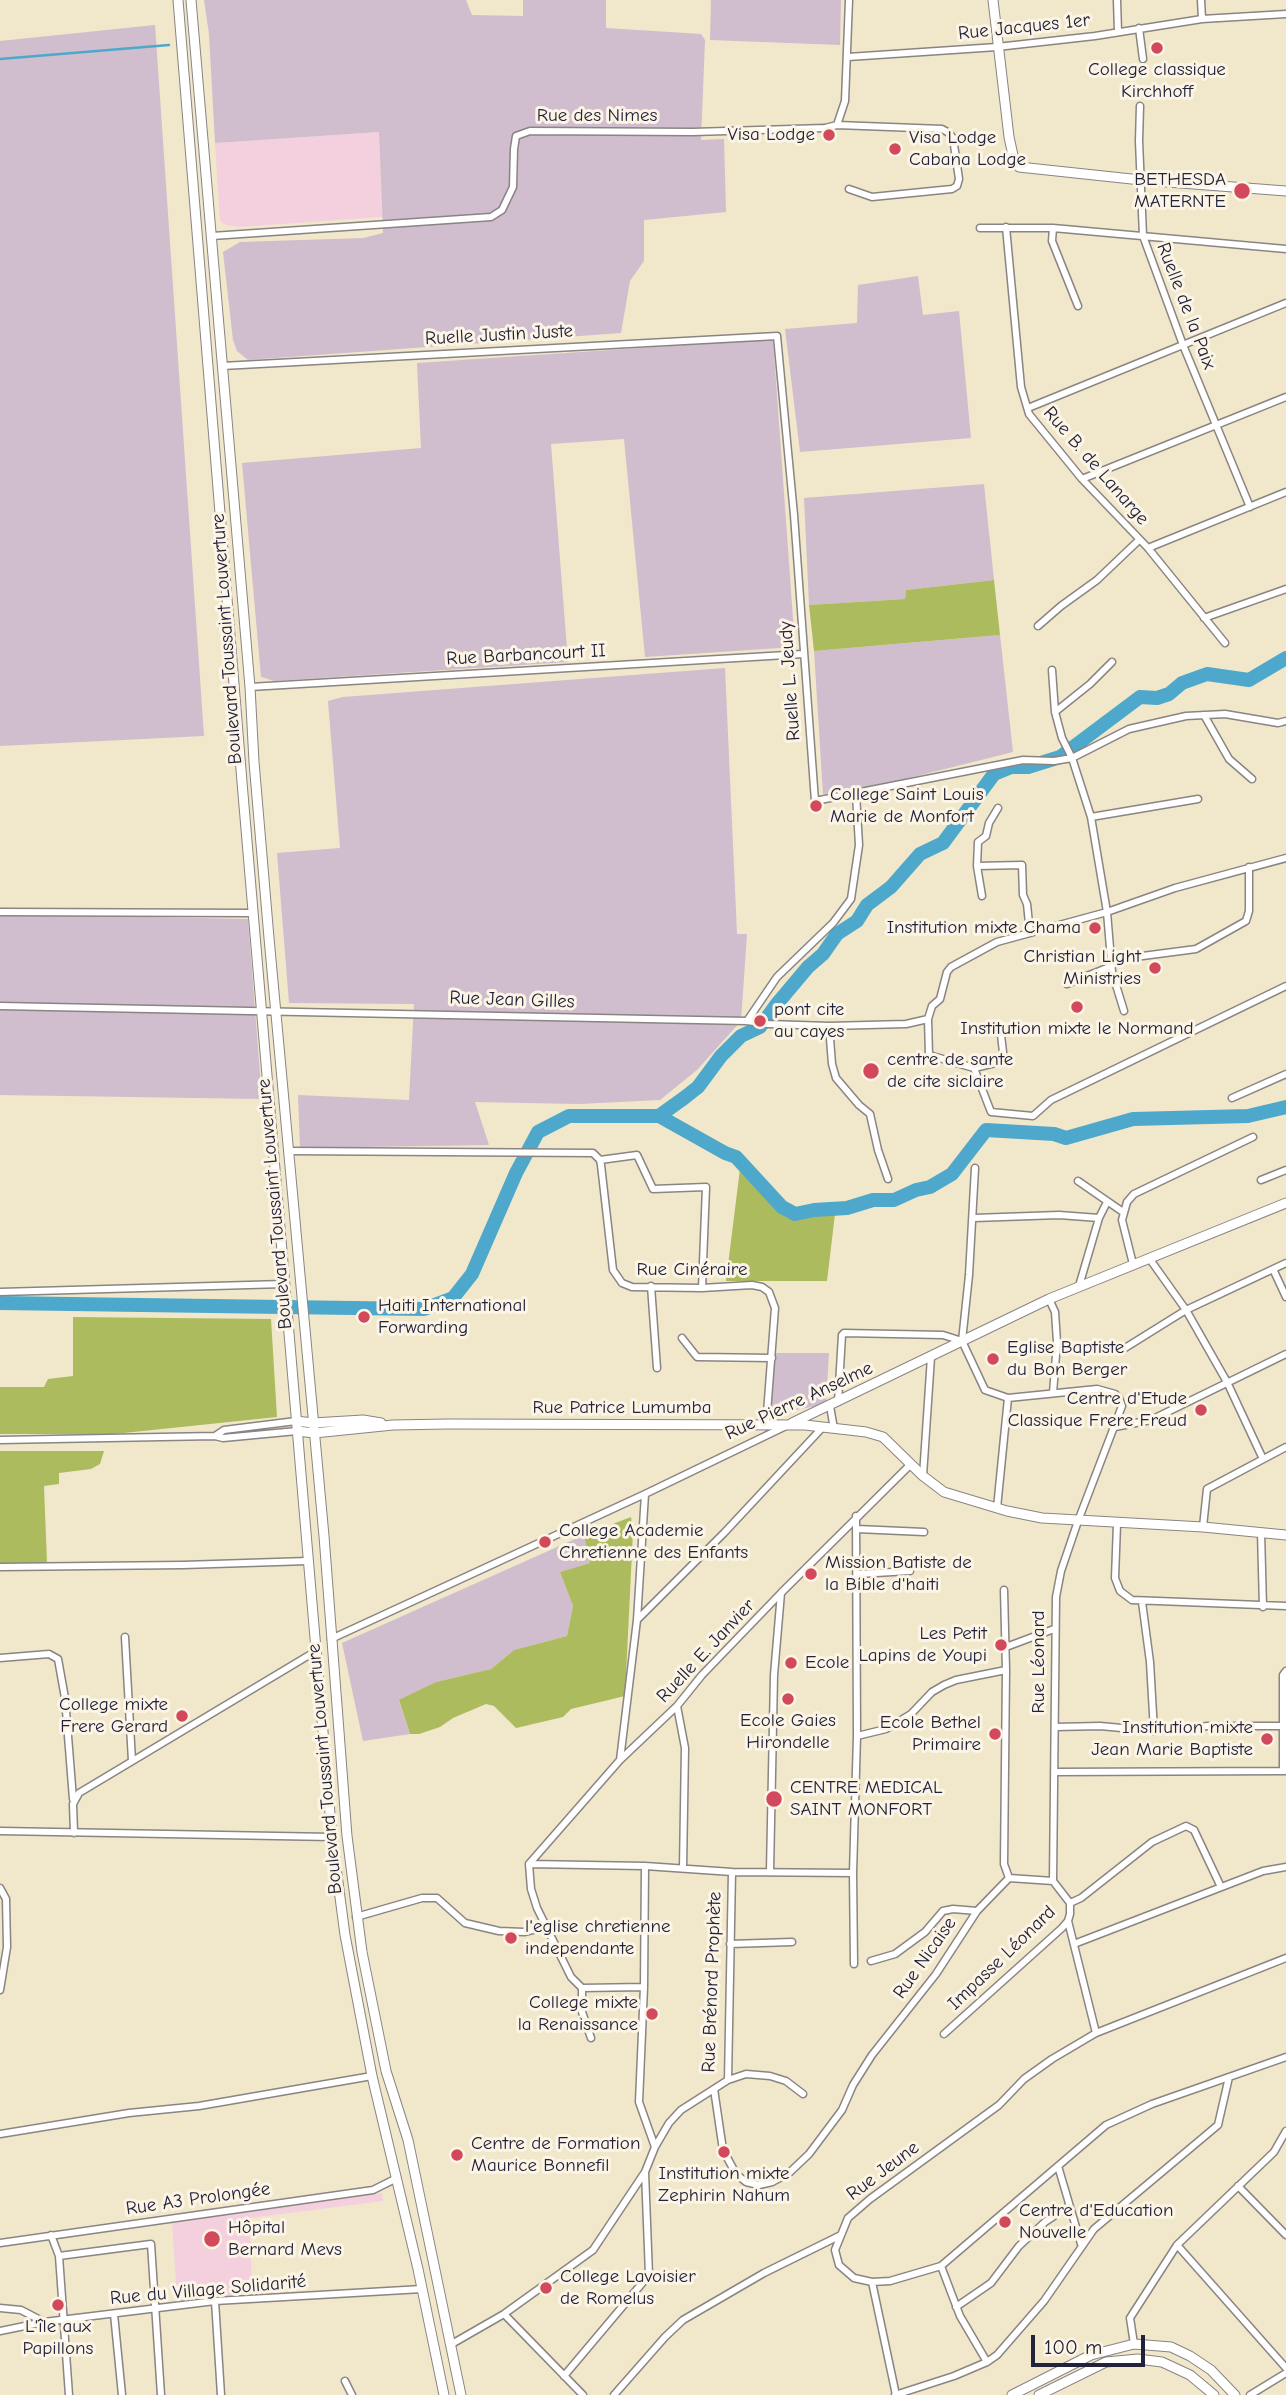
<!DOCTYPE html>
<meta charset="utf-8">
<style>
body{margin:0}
#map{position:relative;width:1286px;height:2395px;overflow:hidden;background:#f1e7cb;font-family:"Comic Neue",sans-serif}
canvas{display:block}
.scale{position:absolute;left:1031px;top:2335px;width:114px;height:32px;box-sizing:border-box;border:4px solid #22223b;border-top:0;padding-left:9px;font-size:21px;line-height:24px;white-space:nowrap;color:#22223b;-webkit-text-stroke:5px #fcf5e5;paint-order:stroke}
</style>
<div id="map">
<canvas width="1286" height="2395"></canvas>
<div class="scale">100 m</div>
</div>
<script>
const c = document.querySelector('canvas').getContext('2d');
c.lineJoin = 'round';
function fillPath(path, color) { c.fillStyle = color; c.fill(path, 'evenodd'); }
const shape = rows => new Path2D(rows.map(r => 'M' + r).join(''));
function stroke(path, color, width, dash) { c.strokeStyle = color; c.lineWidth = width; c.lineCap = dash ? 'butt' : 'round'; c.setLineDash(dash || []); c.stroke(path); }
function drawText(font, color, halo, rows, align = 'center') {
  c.font = font + ' "Comic Neue",sans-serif'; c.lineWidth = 6; c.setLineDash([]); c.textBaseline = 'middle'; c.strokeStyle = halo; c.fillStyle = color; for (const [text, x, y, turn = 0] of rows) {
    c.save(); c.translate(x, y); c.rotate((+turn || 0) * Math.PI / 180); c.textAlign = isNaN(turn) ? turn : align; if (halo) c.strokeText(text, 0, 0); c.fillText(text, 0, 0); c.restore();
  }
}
const built = shape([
 [379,132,382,217,238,227,226,225,220,221,215,143],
 [382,2193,383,2201,250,2218,252,2294,177,2298,172,2222]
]);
const industrial = shape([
 [204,0,466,0,472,15,523,16,523,0,606,0,606,28,701,34,705,40,701,140,724,139,726,212,644,220,644,261,630,281,621,333,248,360,237,351,233,340,223,252,240,242,363,238,383,233,379,132,215,143,209,34],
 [711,0,841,0,840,45,710,40],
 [155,25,204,736,0,746,0,41],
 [918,276,923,315,959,311,971,438,800,452,785,329,857,323,858,285],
 [773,339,795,647,645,657,624,439,551,444,568,662,274,681,261,677,242,463,421,448,417,363],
 [984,484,994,580,906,590,905,599,809,605,804,498],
 [1000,635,1013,752,853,792,823,794,814,651],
 [725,668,737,934,747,934,741,1021,697,1070,660,1100,579,1104,475,1102,489,1145,300,1148,298,1095,409,1100,414,1004,289,1003,277,853,340,848,328,701,343,697],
 [0,914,248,919,262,1099,0,1095],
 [773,1353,829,1353,826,1404,771,1415],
 [584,1535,590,1563,560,1572,573,1606,567,1636,514,1650,491,1669,436,1682,399,1701,410,1734,363,1741,342,1643]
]);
const green = shape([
 [994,580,1000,635,814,651,809,605,905,599,906,590],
 [740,1169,787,1218,835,1214,827,1281,726,1281],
 [73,1317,271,1319,277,1417,114,1434,0,1434,0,1387,44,1387,48,1379,73,1376],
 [0,1451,104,1451,100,1464,91,1469,59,1473,59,1484,44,1486,47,1563,0,1563],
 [631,1517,633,1531,625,1696,571,1709,563,1717,516,1728,494,1706,486,1704,453,1718,440,1727,419,1734,410,1734,399,1700,401,1699,436,1682,491,1669,514,1650,567,1636,573,1606,560,1572,590,1563,584,1535]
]);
const stream = shape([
 [0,59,169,45]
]);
const river = shape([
 [659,1116,725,1153,736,1157,782,1207,795,1214,814,1210,847,1208,873,1200,894,1200,916,1190,930,1187,952,1174,986,1130,1054,1134,1066,1138,1133,1119,1248,1116,1286,1107],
 [0,1303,424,1309,453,1298,472,1274,516,1173,538,1132,569,1116,659,1116,684,1098,698,1087,721,1056,741,1036,760,1027,776,1005,808,967,823,954,837,934,857,921,867,905,891,887,920,854,943,843,994,774,1011,767,1028,767,1060,757,1140,697,1157,698,1169,694,1182,683,1207,674,1249,680,1286,658]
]);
const street = shape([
 [1117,0,1118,32],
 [1201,0,1202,19],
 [1139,28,1143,59],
 [848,57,997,47,1095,36,1202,19,1286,14],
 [1140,106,1139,141,1143,236,1183,345,1250,507],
 [837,125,942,129,949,133,953,138,959,179,957,186,952,189,872,197,849,189],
 [1006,227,1021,387,1029,414,1082,479,1148,548,1225,643],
 [980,228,1053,228,1286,249],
 [1053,228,1052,241,1078,306],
 [212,236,491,217,502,210,513,187,514,149,516,136,530,131,693,132,825,128,837,125,845,101,849,0],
 [222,366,777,336,794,515,815,801,1023,760,1054,761,1072,758,1129,729,1186,716,1225,714,1278,723,1286,721],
 [1028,408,1286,303],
 [1082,479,1286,397],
 [1148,548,1286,492],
 [1204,618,1286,589],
 [1038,626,1061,606,1097,580,1139,540],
 [1052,670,1055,712,1062,738,1072,758,1091,817,1107,912,1112,972,1124,1011],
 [250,687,803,654],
 [1055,712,1090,684,1112,662],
 [1204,715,1229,759,1252,779],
 [998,808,989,823,986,836,978,842,977,866,1022,865,1023,895,1027,904,1030,933],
 [1091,817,1198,799],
 [977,866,982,896],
 [0,912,253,913],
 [1112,960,1196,949,1246,921,1249,911,1249,867],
 [1067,984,1112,966],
 [0,1006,747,1021,768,1024,829,1026,906,1024,928,1019,932,1006,940,999,947,972,951,967,997,942,1107,912,1175,888,1286,858],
 [928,1019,929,1055,974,1068,991,1112,1033,1116,1051,1100,1286,986],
 [747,1021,777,977,833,923,851,899,859,845,856,794],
 [829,1026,832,1064,836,1078,859,1105,870,1114,878,1150,888,1179],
 [974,1068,1004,1061,1000,1026],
 [1232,1098,1286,1074],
 [288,1151,593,1153,600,1160,601,1165,613,1270,622,1283,632,1287,702,1288,752,1285,762,1287,769,1292,775,1308,766,1426],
 [600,1160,637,1155,653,1189,706,1187,702,1288],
 [1261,1180,1286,1170],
 [1078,1181,1123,1212],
 [974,1218,1059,1215,1099,1218],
 [1149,1258,1186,1310,1227,1382,1263,1459],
 [1133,1264,1122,1220,1127,1202,1134,1194,1253,1137],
 [1273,1269,1286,1297],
 [651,1286,657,1368],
 [1079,1286,1099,1218,1107,1202],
 [0,1292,284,1284],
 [1049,1299,1055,1312,1057,1342,1053,1393],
 [682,1338,697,1357,772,1358],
 [962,1341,969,1275,975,1168],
 [1125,1348,1186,1310,1286,1263],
 [1008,1398,1097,1389,1115,1394,1119,1398,1122,1406,1078,1521,1061,1571,1056,1597,1053,1881,1070,1903],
 [838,1402,842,1335,844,1333,943,1335,962,1341,985,1390,1008,1398,997,1508],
 [830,1406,834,1429],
 [1115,1427,1151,1420,1286,1354],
 [215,1436,224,1430,296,1421],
 [0,1440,215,1436,223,1438,297,1431],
 [923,1476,931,1357],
 [1117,1524,1115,1578,1120,1591,1132,1600,1286,1606],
 [1203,1527,1207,1489,1286,1447],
 [857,1529,924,1532],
 [1261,1532,1263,1607],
 [0,1567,183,1565,308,1561],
 [858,1574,910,1571],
 [1142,1602,1150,1662,1154,1731],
 [637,1620,724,1533,822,1428],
 [125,1637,132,1761],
 [331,1639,645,1494,786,1426],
 [1006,1647,1054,1629],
 [0,1658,49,1654,58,1659,65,1698,73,1799],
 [677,1706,685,1748,683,1868],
 [1055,1727,1100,1726,1154,1731,1208,1726,1282,1726],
 [857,1736,886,1729,911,1714,932,1692,944,1685,956,1680,1006,1670],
 [620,1760,637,1620,645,1494],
 [1283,1771,1283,1675,1286,1671],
 [1054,1772,1286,1771],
 [0,1831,332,1837],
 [74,1833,73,1804,79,1793,316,1651],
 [529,1864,620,1760,677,1706,702,1675,781,1593,911,1464],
 [529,1864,645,1866,732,1872,853,1873],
 [529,1864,531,1889,537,1908,571,1977,582,1988,644,1987],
 [645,1866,644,1987,639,2102,655,2147],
 [770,1871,774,1675,781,1593],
 [1009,1878,1053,1881],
 [0,1888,6,1899,7,1947,0,1990],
 [356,1917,422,1898,437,1898,465,1923,499,1931,524,1932,545,1927],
 [1068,1921,1096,2033],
 [730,1944,792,1942],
 [1074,1944,1263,1871,1286,1867],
 [1286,1958,1096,2033,1052,2059,1024,2079,999,2105,870,2199,848,2218,835,2250,839,2265,854,2278,872,2282,890,2281,941,2266,1106,2125,1152,2104,1286,2057],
 [871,1961,895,1954,925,1932,943,1911,953,1909,977,1911],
 [854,1964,853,1873,857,1736,856,1516],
 [582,1988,582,2012,591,2038],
 [944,2034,1062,1928,1068,1921,1070,1914,1070,1903,1081,1898,1152,1842,1186,1826,1194,1830,1221,1887],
 [728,2080,746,2074,770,2076,786,2081,803,2094],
 [714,2089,723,2150,736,2174,746,2182,759,2185,772,2182,789,2173,809,2154,842,2110,853,2085,872,2055,936,1974,977,1911,1009,1878,1004,1864,1006,1670,1004,1590],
 [0,2134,129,2113,199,2106,372,2076],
 [1058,2166,1081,2244],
 [1238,2186,1286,2235],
 [51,2235,59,2256,69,2395],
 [0,2243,373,2190,397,2178],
 [1177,2245,1286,2368],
 [59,2256,151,2244,161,2395],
 [941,2266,960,2316,987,2362],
 [872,2282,896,2395],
 [215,2301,221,2395],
 [956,2307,991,2283,1019,2246,1045,2222,1069,2206],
 [0,2308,21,2310,44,2322,215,2301,422,2289],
 [114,2314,122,2395],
 [504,2314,583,2395],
 [0,2331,44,2322],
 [1134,2344,1130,2318,1177,2245,1274,2152,1286,2131],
 [450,2345,504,2314,593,2250,645,2172,655,2147,669,2123,681,2110,728,2080,732,1872],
 [564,2376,649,2275,645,2172],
 [345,2381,352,2395],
 [614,2395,665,2337,683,2320,764,2273,839,2236],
 [895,2395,954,2376,987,2362,997,2355,1044,2301,1094,2229,1218,2125,1229,2077],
 [1250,2395,1286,2373]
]);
const secondary = shape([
 [178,0,243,794,332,1837,345,1935,372,2076,418,2269,444,2395],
 [191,0,250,687,254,762,269,938,324,1536,347,1836,362,1952,386,2071,408,2140,461,2395],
 [993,0,1009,137,1014,160,1019,167,1141,180,1286,191],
 [296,1421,313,1423,363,1420,381,1423],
 [792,1423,1049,1299,1286,1203],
 [297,1431,314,1433,393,1425,448,1424,805,1425,866,1432,883,1437,923,1476,944,1492,1007,1511,1042,1518,1203,1527,1286,1535],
 [1012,2395,1091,2355,1134,2344,1171,2347,1190,2356,1211,2370,1235,2395],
 [1039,2395,1106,2362,1138,2359,1162,2362,1190,2375,1214,2395]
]);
const markers = [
 [1157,48,7,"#d1495b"],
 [829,135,7,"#d1495b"],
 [895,149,7,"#d1495b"],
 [1242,191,9,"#d1495b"],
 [816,806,7,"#d1495b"],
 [1095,928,7,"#d1495b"],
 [1155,968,7,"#d1495b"],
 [1077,1007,7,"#d1495b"],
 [760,1021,7,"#d1495b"],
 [871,1071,9,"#d1495b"],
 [364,1317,7,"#d1495b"],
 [993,1359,7,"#d1495b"],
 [1201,1410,7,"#d1495b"],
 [545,1542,7,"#d1495b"],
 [811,1574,7,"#d1495b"],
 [1001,1645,7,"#d1495b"],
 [791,1663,7,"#d1495b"],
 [788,1699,7,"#d1495b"],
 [182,1716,7,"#d1495b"],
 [995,1734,7,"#d1495b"],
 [1267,1739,7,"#d1495b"],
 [774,1799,9,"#d1495b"],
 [511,1938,7,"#d1495b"],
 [652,2014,7,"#d1495b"],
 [724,2152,7,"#d1495b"],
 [457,2155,7,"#d1495b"],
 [1005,2222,7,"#d1495b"],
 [212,2239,9,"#d1495b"],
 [546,2288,7,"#d1495b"],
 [58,2305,7,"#d1495b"]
];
const streetNames = [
 ["Rue Jacques 1er",1024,27,-6],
 ["Rue des Nimes",597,116],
 ["Ruelle de la Paix",1186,306,69],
 ["Ruelle Justin Juste",499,335,-3],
 ["Rue B. de Lanarge",1096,466,49],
 ["Boulevard Toussaint Louverture",227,639,-94],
 ["Rue Barbancourt II",526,655,-3],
 ["Ruelle L. Jeudy",790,681,-94],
 ["Rue Jean Gilles",512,1000,2],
 ["Boulevard Toussaint Louverture",275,1204,-95],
 ["Rue Cinéraire",692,1270],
 ["Rue Pierre Anselme",799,1401,-25],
 ["Rue Patrice Lumumba",622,1408],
 ["Ruelle E. Janvier",706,1651,-47],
 ["Rue Léonard",1039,1662,-90],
 ["Boulevard Toussaint Louverture",325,1769,-95],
 ["Rue Nicaise",925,1958,-55],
 ["Impasse Léonard",1002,1958,-44],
 ["Rue Brénord Prophète",712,1982,-88],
 ["Rue Jeune",883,2171,-37],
 ["Rue A3 Prolongée",198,2199,-8],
 ["Rue du Village Solidarité",208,2290,-5]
];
const poiNames = [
 ["College classique",1157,70,"center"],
 ["Kirchhoff",1157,92,"center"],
 ["Visa Lodge",815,135,"right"],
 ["Visa Lodge",909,138],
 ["Cabana Lodge",909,160],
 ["BETHESDA",1226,180,"right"],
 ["MATERNTE",1226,202,"right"],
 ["College Saint Louis",830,795],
 ["Marie de Monfort",830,817],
 ["Institution mixte Chama",1081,928,"right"],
 ["Christian Light",1141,957,"right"],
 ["Ministries",1141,979,"right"],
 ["pont cite",774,1010],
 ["au cayes",774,1032],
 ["Institution mixte le Normand",1077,1029,"center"],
 ["centre de sante",887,1060],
 ["de cite siclaire",887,1082],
 ["Haiti International",378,1306],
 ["Forwarding",378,1328],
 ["Eglise Baptiste",1007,1348],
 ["du Bon Berger",1007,1370],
 ["Centre d'Etude",1187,1399,"right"],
 ["Classique Frere Freud",1187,1421,"right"],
 ["College Academie",559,1531],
 ["Chretienne des Enfants",559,1553],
 ["Mission Batiste de",825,1563],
 ["la Bible d'haiti",825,1585],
 ["Les Petit",987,1634,"right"],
 ["Lapins de Youpi",987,1656,"right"],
 ["Ecole",805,1663],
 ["College mixte",168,1705,"right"],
 ["Frere Gerard",168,1727,"right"],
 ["Ecole Gaies",788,1721,"center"],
 ["Hirondelle",788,1743,"center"],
 ["Ecole Bethel",981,1723,"right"],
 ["Primaire",981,1745,"right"],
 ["Institution mixte",1253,1728,"right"],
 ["Jean Marie Baptiste",1253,1750,"right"],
 ["CENTRE MEDICAL",790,1788],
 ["SAINT MONFORT",790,1810],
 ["l'eglise chretienne",525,1927],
 ["independante",525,1949],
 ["College mixte",638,2003,"right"],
 ["la Renaissance",638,2025,"right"],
 ["Centre de Formation",471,2144],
 ["Maurice Bonnefil",471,2166],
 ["Institution mixte",724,2174,"center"],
 ["Zephirin Nahum",724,2196,"center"],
 ["Centre d'Education",1019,2211],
 ["Nouvelle",1019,2233],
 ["Hôpital",228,2228],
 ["Bernard Mevs",228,2250],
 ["College Lavoisier",560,2277],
 ["de Romelus",560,2299],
 ["L'île aux",58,2327,"center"],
 ["Papillons",58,2349,"center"]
];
fillPath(built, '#f4cfde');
fillPath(industrial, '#d0bdce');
fillPath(green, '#acbb5e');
stroke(stream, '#4da8cb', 2.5);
stroke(river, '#4da8cb', 14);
stroke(street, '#8a8483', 9);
stroke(secondary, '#8a8483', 11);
stroke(street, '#fff', 6);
stroke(secondary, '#fff', 9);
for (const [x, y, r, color] of markers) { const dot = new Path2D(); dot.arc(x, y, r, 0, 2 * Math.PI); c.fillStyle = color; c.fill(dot); stroke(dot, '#fcf5e5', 2.5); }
drawText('19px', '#22223b', '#fcf5e5', streetNames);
drawText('19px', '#22223b', '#fcf5e5', poiNames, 'left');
</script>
